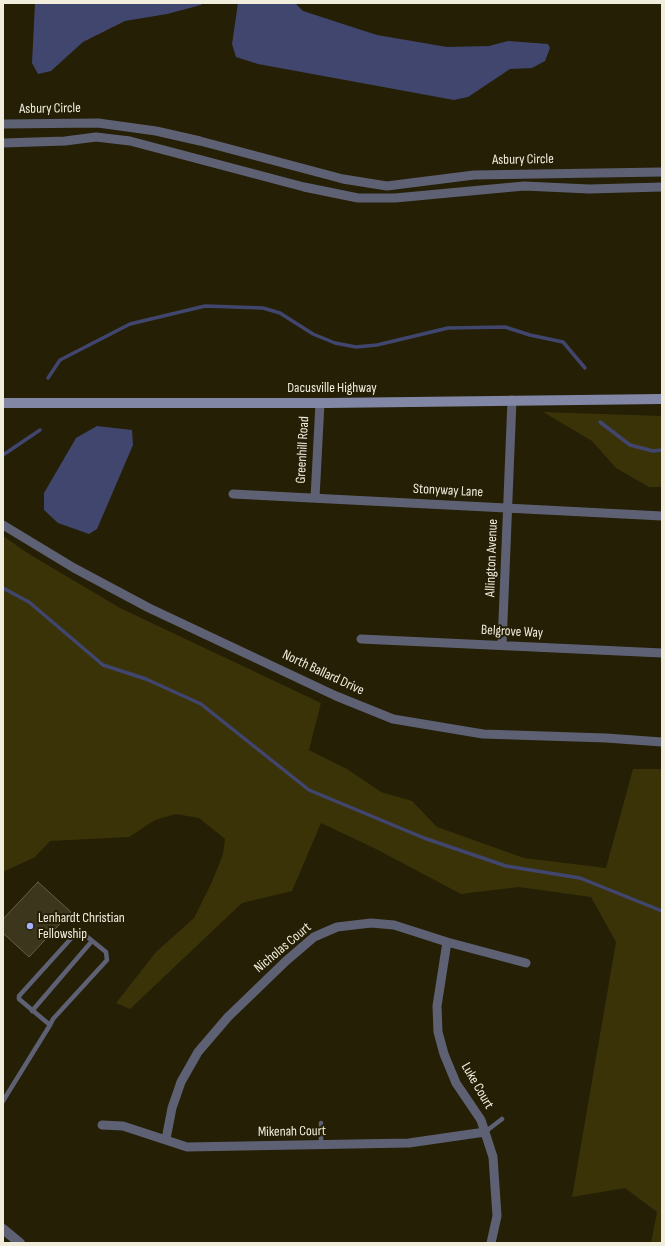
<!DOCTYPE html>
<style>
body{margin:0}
#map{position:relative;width:665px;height:1246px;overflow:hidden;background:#251f06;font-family:"Sofia Sans Condensed",sans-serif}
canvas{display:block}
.frame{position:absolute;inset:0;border:4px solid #f0eddd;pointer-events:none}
</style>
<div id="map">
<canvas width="665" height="1246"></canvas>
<div class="frame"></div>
</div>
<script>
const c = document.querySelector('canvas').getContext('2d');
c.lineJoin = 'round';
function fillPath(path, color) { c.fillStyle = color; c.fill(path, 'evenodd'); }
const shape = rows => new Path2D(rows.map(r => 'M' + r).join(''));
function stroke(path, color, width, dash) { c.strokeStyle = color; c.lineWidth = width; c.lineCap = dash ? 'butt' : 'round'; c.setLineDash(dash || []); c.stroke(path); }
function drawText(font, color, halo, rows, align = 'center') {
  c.font = font + ' "Sofia Sans Condensed",sans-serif'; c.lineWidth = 4; c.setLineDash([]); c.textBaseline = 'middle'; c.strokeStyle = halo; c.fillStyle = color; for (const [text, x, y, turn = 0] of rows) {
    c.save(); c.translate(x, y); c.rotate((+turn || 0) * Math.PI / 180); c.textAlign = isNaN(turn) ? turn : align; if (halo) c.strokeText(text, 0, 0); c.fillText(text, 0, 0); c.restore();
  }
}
const green = shape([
 [543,412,662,416,662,487,649,487,616,468,592,441],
 [3,536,29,554,120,608,321,703,309,750,347,769,381,792,412,801,437,827,524,858,606,868,633,769,662,769,662,1243,651,1243,657,1212,625,1188,572,1197,616,942,591,897,519,887,461,894,376,849,321,823,292,891,242,903,130,1009,116,1003,156,952,194,918,212,882,223,854,225,839,199,818,176,814,155,820,129,837,50,841,35,857,3,872]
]);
const water = shape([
 [35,3,202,3,201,5,167,14,125,21,83,42,51,71,38,74,32,63],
 [238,3,295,3,303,11,377,35,447,47,489,46,508,41,548,44,550,48,545,61,532,68,510,69,468,97,454,100,258,64,236,57,232,44],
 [97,426,132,430,133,445,97,529,89,534,58,523,44,510,44,493,76,438]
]);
const stream = shape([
 [48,378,60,360,130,324,205,306,263,308,280,313,313,334,335,343,356,347,377,345,448,328,505,327,530,335,563,342,585,368],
 [600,422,630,445,653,451,662,450],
 [3,455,40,430],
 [3,588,29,602,103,665,146,679,201,704,309,790,424,838,506,866,580,878,662,911]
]);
const building = shape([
 [38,882,71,912,29,957,3,933,3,919,38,882]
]);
const service = shape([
 [32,1011,92,941],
 [3,1101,50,1025,53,1019,107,960,106,952,80,931,76,933,19,996,19,999,50,1025],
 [321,1123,321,1145],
 [485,1132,502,1119]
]);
const minor = shape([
 [3,124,98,123,156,131,200,141,343,179,387,186,474,175,662,172],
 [3,143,65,141,96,137,130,141,304,187,358,198,395,198,524,186,589,189,662,187],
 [233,494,662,516],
 [315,498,320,403],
 [3,525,74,568,149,608,336,696,393,719,483,734,606,738,662,742],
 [361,639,662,653],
 [502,645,512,400],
 [447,942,437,1006,438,1032,444,1054,456,1083,481,1120,493,1157,497,1216,491,1243],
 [102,1125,123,1126,187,1147,409,1143,485,1132],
 [166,1139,172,1108,181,1082,198,1052,228,1017,286,961,314,937,337,927,371,923,394,925,447,942,526,963]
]);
const tertiary = shape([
 [3,1229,20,1243]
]);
const secondary = shape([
 [3,403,327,403,662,399]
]);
const markers = [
 [30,926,4,"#a6b1fc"]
];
const streetNames = [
 ["Asbury Circle",50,109,-1],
 ["Asbury Circle",523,160,-1],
 ["Dacusville Highway",332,388],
 ["Greenhill Road",303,450,-87],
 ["Stonyway Lane",448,491,3],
 ["Allington Avenue",492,558,-88],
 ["Belgrove Way",512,632,3],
 ["North Ballard Drive",323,673,25],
 ["Nicholas Court",283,948,-40],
 ["Luke Court",477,1086,60],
 ["Mikenah Court",292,1132,-1]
];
const poiNames = [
 ["Lenhardt Christian",38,918],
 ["Fellowship",38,934]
];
fillPath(green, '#3b3308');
fillPath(water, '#41466e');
stroke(stream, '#41466e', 3.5);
fillPath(building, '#3b361c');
stroke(building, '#666045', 1);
stroke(service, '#5e6174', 4.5);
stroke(minor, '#5e6174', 9);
stroke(tertiary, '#5e6174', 10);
stroke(secondary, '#8187a5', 10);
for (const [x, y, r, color] of markers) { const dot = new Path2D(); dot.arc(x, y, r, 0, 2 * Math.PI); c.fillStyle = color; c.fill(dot); stroke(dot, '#251f06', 1.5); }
drawText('14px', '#f0eddd', '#251f06', streetNames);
drawText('14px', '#f0eddd', '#251f06', poiNames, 'left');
</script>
